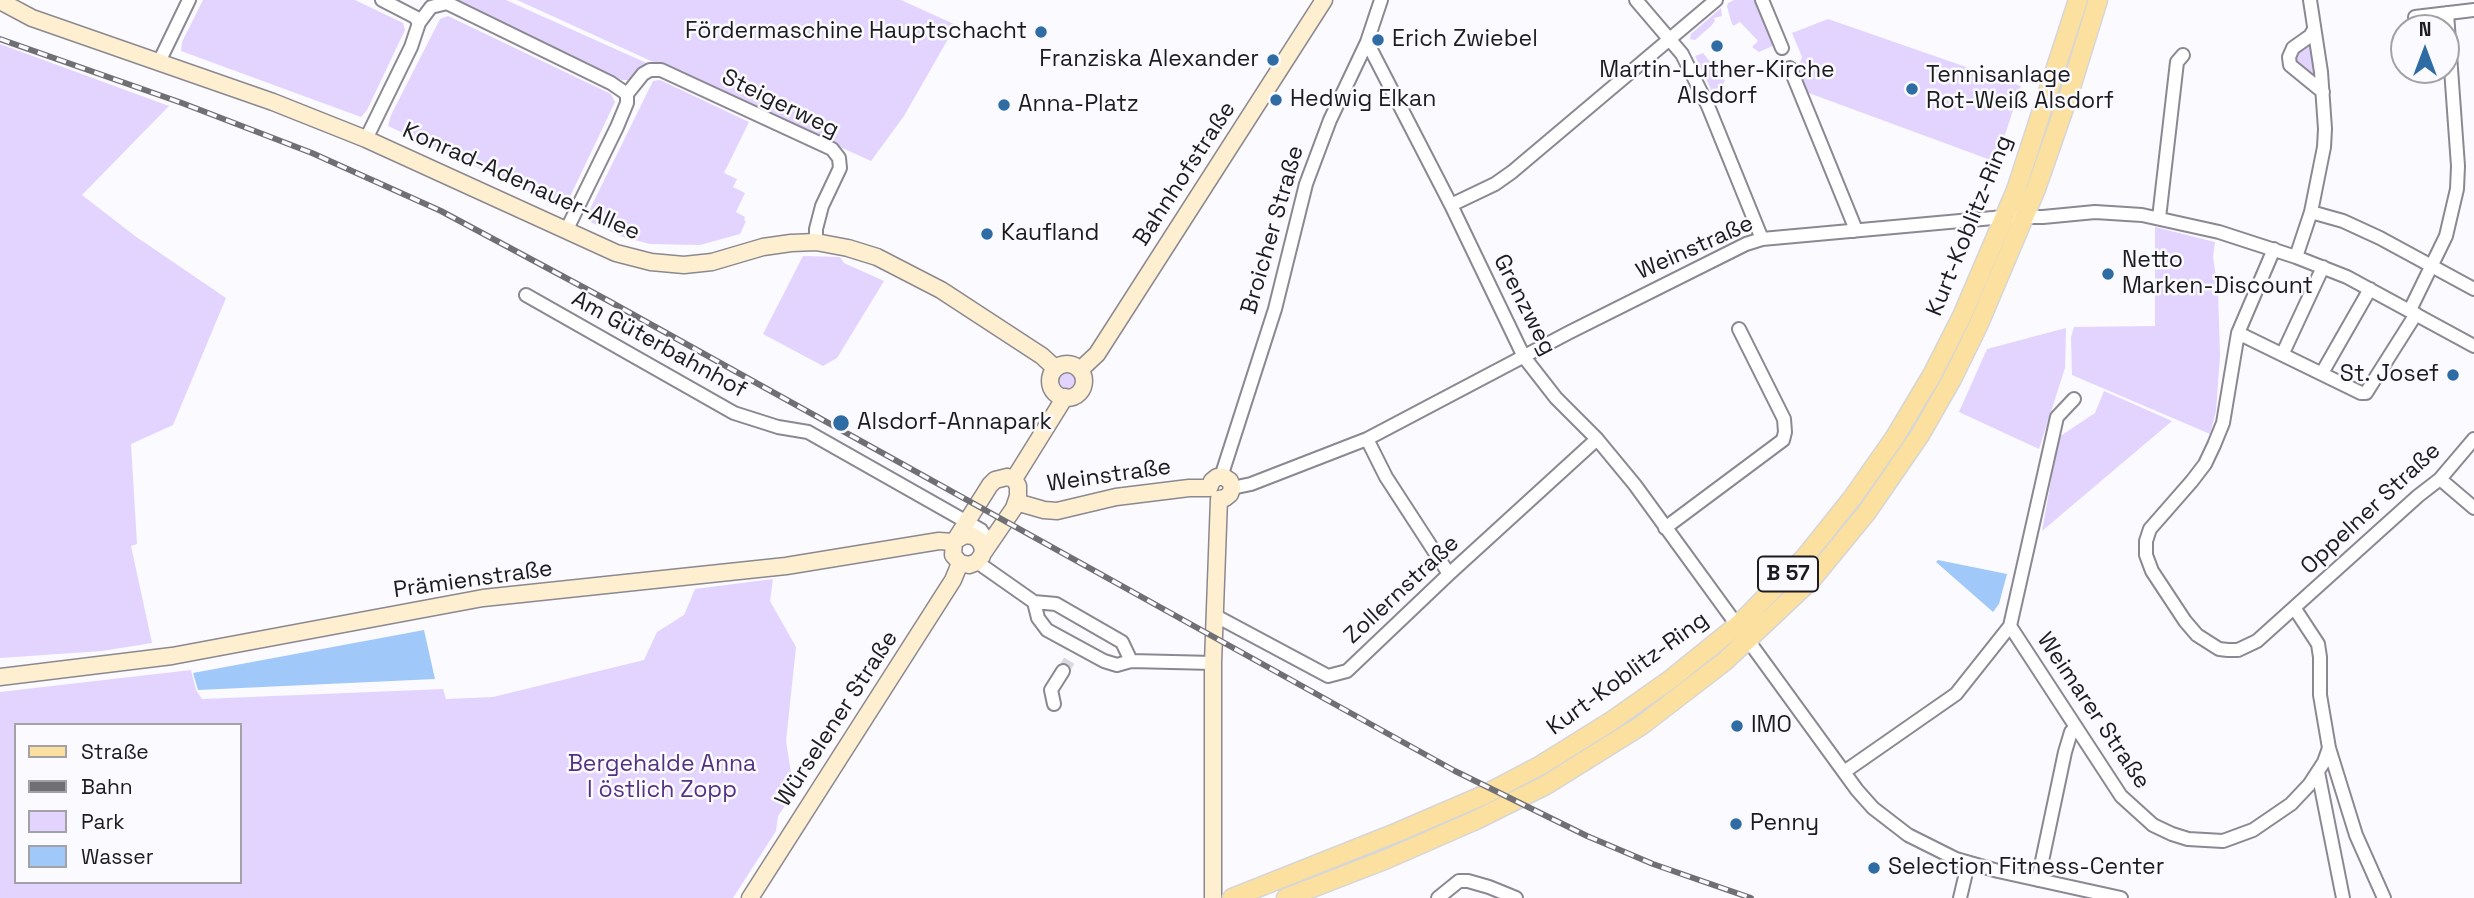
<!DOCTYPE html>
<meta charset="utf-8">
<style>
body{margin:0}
#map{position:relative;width:2474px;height:898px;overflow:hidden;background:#fbfafe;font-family:"Space Grotesk",sans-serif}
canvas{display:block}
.legend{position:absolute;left:14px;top:723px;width:228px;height:161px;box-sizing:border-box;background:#fbfafe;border:2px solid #a2a1a5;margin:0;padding:9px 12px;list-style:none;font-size:21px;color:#1c1b1f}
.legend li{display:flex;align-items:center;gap:14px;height:35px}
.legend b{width:35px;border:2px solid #a2a1a5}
.north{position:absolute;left:2390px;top:14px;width:70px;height:70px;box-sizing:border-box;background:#fbfafe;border:2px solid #a2a1a5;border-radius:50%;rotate:0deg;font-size:19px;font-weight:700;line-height:28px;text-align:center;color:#1c1b1f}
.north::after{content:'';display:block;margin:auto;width:24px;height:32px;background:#2f6ca3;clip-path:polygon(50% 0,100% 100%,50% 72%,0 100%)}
</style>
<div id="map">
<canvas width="2474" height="898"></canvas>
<ul class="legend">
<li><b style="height:9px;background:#fbe0a0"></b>Straße</li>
<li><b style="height:9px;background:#706f73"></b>Bahn</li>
<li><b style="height:19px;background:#e2d4ff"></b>Park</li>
<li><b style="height:19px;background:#a0c8f8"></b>Wasser</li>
</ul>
<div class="north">N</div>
</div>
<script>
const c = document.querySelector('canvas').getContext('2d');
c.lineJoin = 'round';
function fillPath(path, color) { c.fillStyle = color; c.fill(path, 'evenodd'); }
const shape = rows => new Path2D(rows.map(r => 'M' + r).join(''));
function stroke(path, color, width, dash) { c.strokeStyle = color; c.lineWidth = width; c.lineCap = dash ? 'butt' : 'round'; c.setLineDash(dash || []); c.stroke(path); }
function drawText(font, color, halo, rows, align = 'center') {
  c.font = font + ' "Space Grotesk",sans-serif'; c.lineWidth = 5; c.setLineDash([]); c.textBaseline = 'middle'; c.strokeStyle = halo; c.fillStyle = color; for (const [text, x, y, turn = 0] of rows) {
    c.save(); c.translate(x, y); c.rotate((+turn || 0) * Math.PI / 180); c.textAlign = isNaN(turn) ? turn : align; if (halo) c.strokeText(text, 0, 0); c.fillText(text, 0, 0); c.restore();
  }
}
const green = shape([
 [203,0,355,0,403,23,405,30,367,110,361,117,181,51,182,42],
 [455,0,506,0,651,65,631,80,622,80],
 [517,0,901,0,956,25,904,116,871,161],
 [1734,0,1759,0,1777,44,1759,52,1752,47,1758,41,1740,22,1733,26,1731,21,1727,6,1728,3],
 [1721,8,1722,16,1714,18,1715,21,1711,26,1695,40,1690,39,1691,34],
 [448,16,611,94,615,102,566,205,560,206,388,126,391,115,440,19],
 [1828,19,2021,86,1996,162,1806,92,1796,73,1802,57,1792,33],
 [2310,42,2313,42,2317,76,2314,77,2297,66,2294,60,2296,52],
 [0,44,169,106,82,195,135,236,226,298,173,425,131,444,137,544,131,546,152,643,102,651,0,658],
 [1703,53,1725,80,1718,97,1714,96,1695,56],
 [660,80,749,122,724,173,737,179,733,187,745,193,736,212,745,217,744,220,746,221,740,234,700,245,650,244,623,237,588,221,590,209,653,81],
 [2155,227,2215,242,2213,257,2218,289,2220,356,2216,411,2210,434,2072,375,2071,337,2074,327,2155,326],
 [803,256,840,257,844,263,884,281,837,358,823,366,763,334],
 [2066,328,2065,368,2039,449,1959,412,1987,349],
 '1055 380a12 12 0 1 1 24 0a12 12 0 1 1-24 0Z',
 [2104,391,2172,421,2042,531,2059,437,2095,413],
 [773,579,770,601,796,647,786,741,794,792,778,816,776,831,733,898,0,898,0,692,191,670,196,690,202,699,443,689,446,699,493,697,644,660,657,632,684,615,695,589],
 [16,725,240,725,240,882,16,882]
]);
const water = shape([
 [1938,560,2007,574,1999,604,1993,612,1936,562],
 [424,630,435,679,198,690,193,673]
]);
const streetTunnel = shape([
 [1063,671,1072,656]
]);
const street = shape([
 [1636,0,1682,54,1708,106,1762,239],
 [1762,0,1782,48],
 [419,23,431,7,447,3,611,83,627,94],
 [2416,28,2415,17,2474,10],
 [2313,31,2310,36,2293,48,2289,57,2290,65,2323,92],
 [1367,42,1451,205,1524,357,1556,398,1597,439,1635,485,1857,790,1873,808,1908,835,1956,859,1998,871,2121,898],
 [159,62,189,0],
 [1790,68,1854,225,1854,231],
 [366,139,411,47,419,23,415,17,382,0],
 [1451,205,1495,184,1512,172,1716,0],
 [2311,212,2343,221,2380,238,2474,289],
 [2159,218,2177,62,2183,55],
 [566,231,617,127,627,103,627,94,643,74,650,70,661,70,832,149,839,158,840,168,822,206,816,229,816,242],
 [2274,249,2238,333,2223,423,2214,445,2205,464,2192,481,2150,529,2146,541,2146,555,2152,571,2185,621,2197,635,2219,649,2228,650,2238,650,2257,641,2418,496,2440,479,2474,439],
 [2296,257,2311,212,2324,147,2325,129,2321,72,2310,0],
 [526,295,734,413,778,427,808,432,981,530,988,540,989,546],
 [2410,310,2446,236,2457,189,2458,166,2447,13],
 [2238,333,2361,393,2366,393,2416,314],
 [2283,353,2323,267],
 [2322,373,2370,289],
 [1367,439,1386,477,1449,574],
 [1221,477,1275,309,1306,184,1330,120,1367,42,1381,0],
 [2440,479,2474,508],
 [1232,488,1251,484,1367,439,1570,332,1746,244,1762,239,2004,217,2043,217,2095,212,2142,215,2219,232,2296,257,2347,277,2474,346],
 [1665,528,1783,440,1785,432,1784,419,1739,329],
 [977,562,1034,602,1056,604,1122,642,1131,661,1213,663],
 [1034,602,1038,618,1047,630,1104,661,1117,665,1131,661],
 [2295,609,2318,644,2320,657,2320,695,2329,748,2356,835,2384,898],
 [1214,615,1328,676,1347,671,1449,574,1597,439],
 [2010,626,2121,796,2153,825,2172,834,2188,839,2223,841,2253,830,2291,804,2309,785,2324,762,2329,748],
 [1054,704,1051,690,1063,671],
 [1844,772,1956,694,2010,626,2057,417,2074,399],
 [2318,772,2343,898],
 [2038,880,2065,752,2071,732,2076,727],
 [1438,898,1459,881,1468,881,1489,887,1516,898],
 [1960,898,1968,864]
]);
const secondary = shape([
 [0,1,32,18,273,102,366,139,616,253,651,262,684,265,712,262,763,247,791,243,816,242,848,248,877,257,941,290,1042,356,1055,368],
 '1050 381a17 17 0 1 1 34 0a17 17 0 1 1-34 0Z',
 [1080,370,1097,354,1324,0],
 [1007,477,1014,479,1018,486,1018,496,1014,508,977,562,969,565,960,563,953,555,954,542,990,485,995,480,1007,477],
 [1014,479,1065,397],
 [1209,488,1212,481,1217,477,1224,477,1230,481,1232,488,1230,494,1225,498,1219,499],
 [1016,502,1044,510,1057,511,1116,497,1189,488,1209,488],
 [958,539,965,535,973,536,979,540,983,548,982,556],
 [0,677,172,656,483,598,786,566,939,541,954,542],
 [750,898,953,580,960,563],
 [1213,898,1213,663,1219,499]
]);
const primary = shape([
 [1232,898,1398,832,1484,795,1541,765,1610,722,1671,679,1738,625,1805,557,1853,497,1895,437,1932,375,1962,316,2016,190,2078,0],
 [1286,898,1387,859,1476,820,1546,785,1642,725,1724,662,1812,579,1867,512,1920,435,1952,379,1978,326,2036,189,2069,94,2098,0]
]);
const rail = shape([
 [0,39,182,103,312,153,441,211,607,300,1455,771,1587,836,1653,864,1751,898]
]);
const markers = [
 [1041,32,7,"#2f6ca3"],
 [1378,40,7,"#2f6ca3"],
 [1717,46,7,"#2f6ca3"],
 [1273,60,7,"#2f6ca3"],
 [1912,89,7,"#2f6ca3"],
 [1276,100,7,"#2f6ca3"],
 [1004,105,7,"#2f6ca3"],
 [987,234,7,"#2f6ca3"],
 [2108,274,7,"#2f6ca3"],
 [2453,375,7,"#2f6ca3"],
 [841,423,9,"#2f6ca3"],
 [1737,726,7,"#2f6ca3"],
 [1736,824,7,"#2f6ca3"],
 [1874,868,7,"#2f6ca3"]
];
const shields = [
 [1788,574,60]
];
const shieldNames = [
 ["B 57",1788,574]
];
const poiNames = [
 ["Fördermaschine Hauptschacht",1027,32,"right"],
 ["Erich Zwiebel",1392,40],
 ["Franziska Alexander",1259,60,"right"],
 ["Martin-Luther-Kirche",1717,71,"center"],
 ["Alsdorf",1717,97,"center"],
 ["Tennisanlage",1926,76],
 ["Rot-Weiß Alsdorf",1926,102],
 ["Hedwig Elkan",1290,100],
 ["Anna-Platz",1018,105],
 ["Kaufland",1001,234],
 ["Netto",2122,261],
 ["Marken-Discount",2122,287],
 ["St. Josef",2439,375,"right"],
 ["Alsdorf-Annapark",857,423],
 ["IMO",1751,726],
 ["Penny",1750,824],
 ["Selection Fitness-Center",1888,868]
];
const streetNames = [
 ["Steigerweg",780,104,26],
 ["Bahnhofstraße",1185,174,-57],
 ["Konrad-Adenauer-Allee",521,182,24],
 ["Kurt-Koblitz-Ring",1970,226,-68],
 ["Broicher Straße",1273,230,-74],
 ["Weinstraße",1695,248,-24],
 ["Grenzweg",1524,305,63],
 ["Am Güterbahnhof",659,345,29],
 ["Weinstraße",1109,476,-8],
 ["Oppelner Straße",2371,509,-43],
 ["Prämienstraße",473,580,-8],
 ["Zollernstraße",1402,590,-43],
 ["Kurt-Koblitz-Ring",1628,674,-36],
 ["Weimarer Straße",2093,711,56],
 ["Würselener Straße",837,719,-57]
];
const parkNames = [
 ["Bergehalde Anna",662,765],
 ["I östlich Zopp",662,791]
];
fillPath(green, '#e2d4ff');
fillPath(water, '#a0c8f8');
stroke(streetTunnel, '#dad9dd', 12, [12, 6]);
stroke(street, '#8b8891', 16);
stroke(secondary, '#8b8891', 19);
stroke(primary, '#d6d6d7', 21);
stroke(street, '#fff', 12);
stroke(secondary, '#fdefd0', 16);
stroke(primary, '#fbe0a0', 18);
stroke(rail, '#706f73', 6);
stroke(rail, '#fbfafe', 3.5, [10]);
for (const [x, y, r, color] of markers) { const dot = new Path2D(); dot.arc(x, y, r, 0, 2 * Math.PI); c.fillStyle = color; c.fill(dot); stroke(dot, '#fbfafe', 2.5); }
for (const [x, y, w] of shields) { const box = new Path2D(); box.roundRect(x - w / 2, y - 17.5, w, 35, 5); c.fillStyle = '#fbfafe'; c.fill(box); stroke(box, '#1c1b1f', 2); }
drawText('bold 21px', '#1c1b1f', null, shieldNames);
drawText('23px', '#1c1b1f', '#fbfafe', poiNames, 'left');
drawText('23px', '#1c1b1f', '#fbfafe', streetNames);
drawText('23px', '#543283', '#fbfafe', parkNames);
</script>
